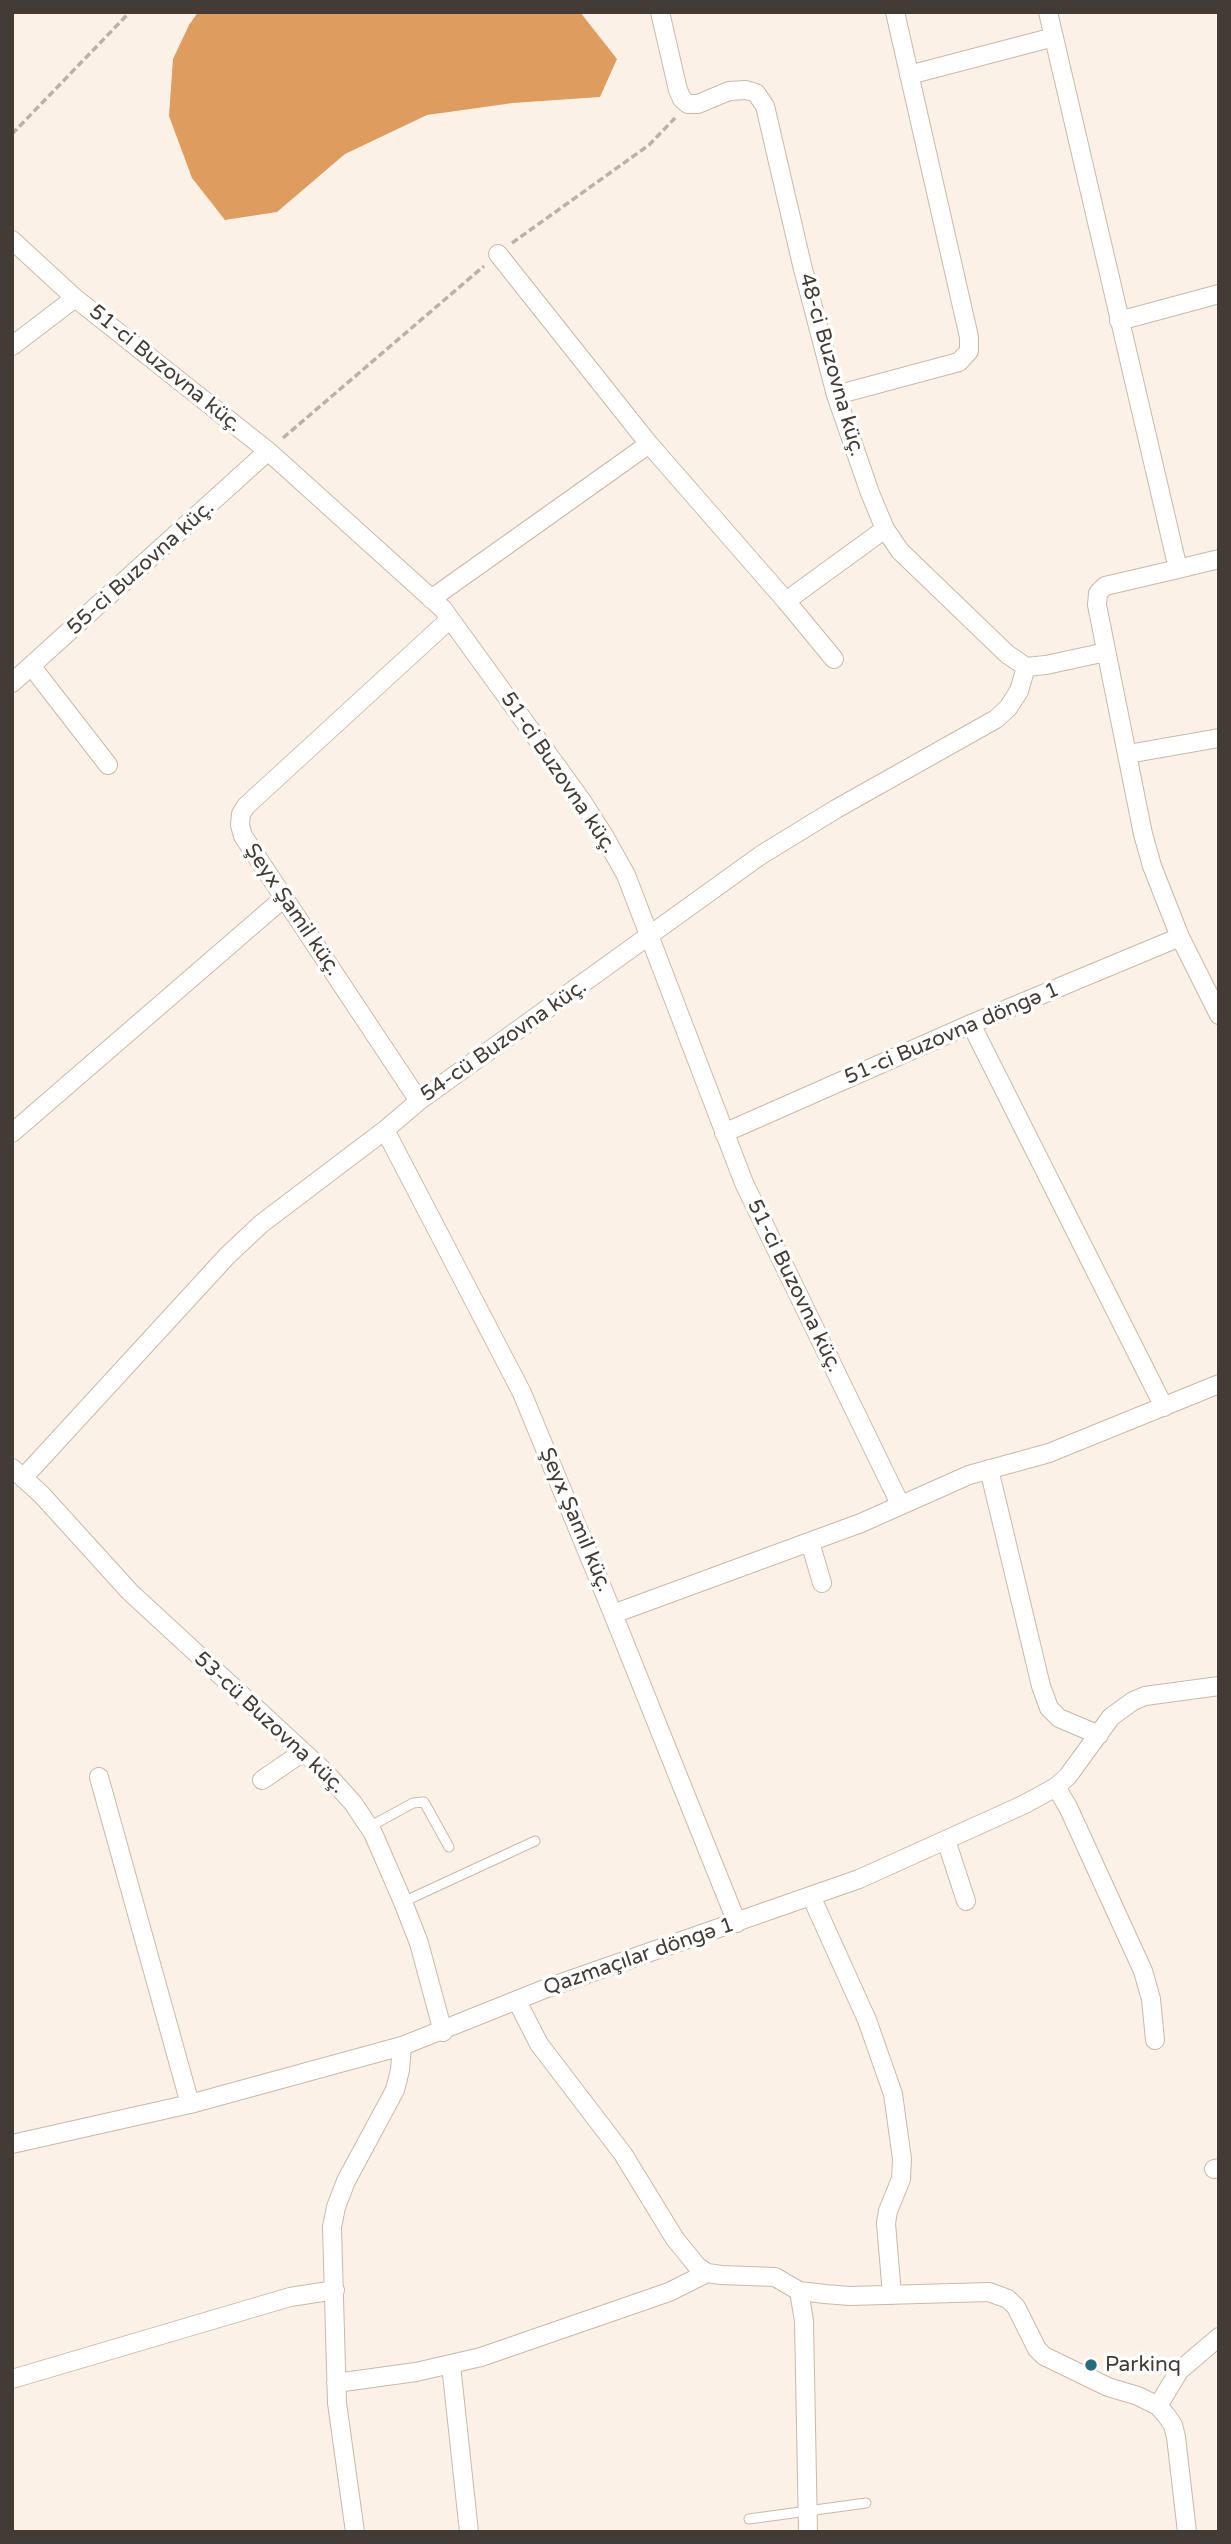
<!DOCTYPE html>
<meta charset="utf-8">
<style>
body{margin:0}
#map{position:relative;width:1231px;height:2544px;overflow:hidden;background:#fcf1e7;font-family:"Varela Round",sans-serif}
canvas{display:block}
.frame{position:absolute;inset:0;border:14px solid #433b35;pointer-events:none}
</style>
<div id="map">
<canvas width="1231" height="2544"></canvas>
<div class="frame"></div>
</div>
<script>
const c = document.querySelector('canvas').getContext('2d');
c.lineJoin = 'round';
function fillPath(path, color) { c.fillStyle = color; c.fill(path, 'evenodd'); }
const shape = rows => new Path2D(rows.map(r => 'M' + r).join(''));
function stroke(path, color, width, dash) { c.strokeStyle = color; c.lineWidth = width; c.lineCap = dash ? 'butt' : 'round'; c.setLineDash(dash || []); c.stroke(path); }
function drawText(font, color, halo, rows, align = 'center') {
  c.font = font + ' "Varela Round",sans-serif'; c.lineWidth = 7; c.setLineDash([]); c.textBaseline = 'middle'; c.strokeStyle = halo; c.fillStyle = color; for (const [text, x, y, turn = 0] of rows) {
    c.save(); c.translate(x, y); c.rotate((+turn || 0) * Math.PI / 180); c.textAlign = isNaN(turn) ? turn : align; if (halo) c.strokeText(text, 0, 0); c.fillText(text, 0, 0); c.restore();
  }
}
const water = shape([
 [198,12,580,12,617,59,600,97,513,103,427,115,345,154,277,212,225,220,192,178,169,116,173,59,189,25]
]);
const path = shape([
 [12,134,130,12],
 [512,243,649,145,675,118],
 [283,438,484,266]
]);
const service = shape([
 [369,1827,413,1803,424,1802,449,1847],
 [403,1902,535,1841],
 [749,2519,866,2503]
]);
const minor = shape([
 [660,12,678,90,682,99,688,104,698,104,729,91,746,90,756,93,765,106,802,265,836,395,870,493,885,529,900,551,1007,654,1026,667,1046,665,1106,652],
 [1048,12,1178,569,1105,586,1098,593,1097,605,1143,834,1152,866,1180,937,1219,1015],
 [909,75,1054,37],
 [12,240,75,298,268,451,443,609,582,801,603,834,626,875,744,1183,900,1504],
 [498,254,649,444,786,601,834,659],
 [1119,321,1219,294],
 [12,346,75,298],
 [836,395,959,362,969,351,969,337,895,12],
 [1178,569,1219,559],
 [431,599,649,444],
 [786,601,885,529],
 [32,667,108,765],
 [12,683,268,451],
 [1128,754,1219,738],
 [971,1024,1164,1407],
 [419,1101,243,836,240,825,241,814,246,806,450,619],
 [385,1130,522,1393,613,1614,737,1923],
 [12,1133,285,897],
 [724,1133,971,1024,1180,937],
 [12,1468,41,1494,130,1592,324,1771,353,1803,373,1833,403,1902,419,1943,443,2032],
 [989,1469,1041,1686,1049,1708,1059,1718,1099,1735],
 [24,1477,227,1256,261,1224,385,1130,419,1101,761,855,836,809,996,719,1008,708,1019,691,1026,667],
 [810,1542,822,1583],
 [613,1614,861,1523,969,1475,1049,1453,1219,1384],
 [99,1777,190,2104],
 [262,1780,303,1752],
 [1056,1787,1068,1807,1143,1971,1151,1999,1155,2040],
 [946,1840,966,1901],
 [811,1896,867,2020,893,2094,902,2159,901,2179,888,2211,886,2223,892,2295],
 [517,2001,539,2044,623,2154,675,2239,697,2266,707,2273,721,2275,775,2277,799,2291,825,2294,850,2296,989,2292,1008,2299,1016,2307,1037,2349,1044,2356,1108,2387,1138,2396,1158,2406,1166,2415,1173,2425,1176,2437,1187,2532],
 [12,2144,190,2104,402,2046,547,1988,859,1879,1023,1805,1056,1787,1068,1776,1111,1717,1133,1701,1145,1696,1219,1686],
 [1214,2169,1219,2168],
 [799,2291,804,2321,808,2532],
 [451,2365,469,2532],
 [12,2379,290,2297,335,2290],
 [336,2383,416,2372,481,2357,669,2292,707,2273],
 [1158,2406,1179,2371,1219,2337],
 [355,2532,337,2403,332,2227,336,2207,346,2181,395,2090,400,2070,402,2046]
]);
const markers = [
 [1091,2365,7,"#286e7c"]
];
const streetNames = [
 ["48-ci Buzovna küç.",831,365,74],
 ["51-ci Buzovna küç.",165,369,39],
 ["55-ci Buzovna küç.",141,568,-42],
 ["51-ci Buzovna küç.",558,773,56],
 ["Şeyx Şamil küç.",292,910,56],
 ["51-ci Buzovna döngə 1",952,1034,-23],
 ["54-cü Buzovna küç.",504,1041,-35],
 ["51-ci Buzovna küç.",794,1286,64],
 ["Şeyx Şamil küç.",575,1520,67],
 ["53-cü Buzovna küç.",269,1723,43],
 ["Qazmaçılar döngə 1",639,1957,-19]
];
const poiNames = [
 ["Parkinq",1105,2365]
];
fillPath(water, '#de9c5e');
stroke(service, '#cbb8a9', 11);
stroke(minor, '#cbb8a9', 20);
stroke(path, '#bbb1a9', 3.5, [7, 3.5]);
stroke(service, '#fff', 9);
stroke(minor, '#fff', 18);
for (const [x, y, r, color] of markers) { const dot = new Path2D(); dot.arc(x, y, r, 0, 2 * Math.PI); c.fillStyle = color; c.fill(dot); stroke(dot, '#fff', 2.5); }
drawText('21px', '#433b35', '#fff', streetNames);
drawText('21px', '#433b35', '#fff', poiNames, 'left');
</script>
